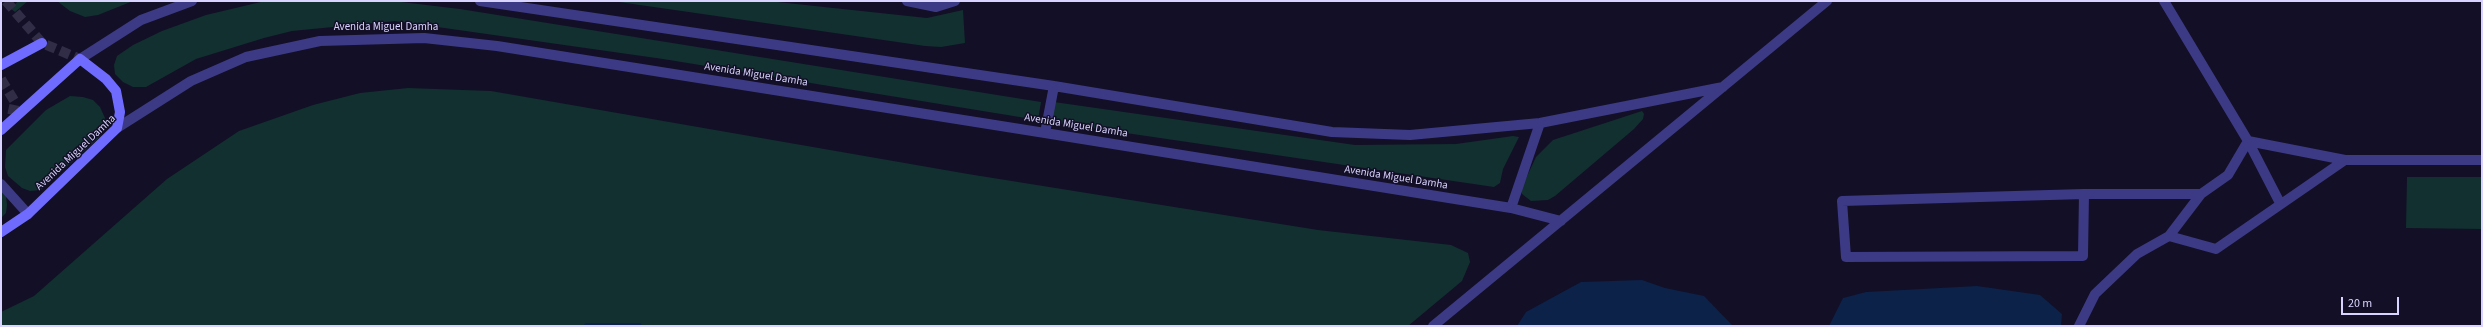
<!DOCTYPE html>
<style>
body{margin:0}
#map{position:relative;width:2483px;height:327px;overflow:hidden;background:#130f26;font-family:"Source Sans 3",sans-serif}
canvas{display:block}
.frame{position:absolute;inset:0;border:2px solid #d9d4ff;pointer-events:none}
.scale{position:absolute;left:2341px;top:297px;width:58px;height:18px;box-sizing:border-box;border:2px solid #d9d4ff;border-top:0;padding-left:5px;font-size:12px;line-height:14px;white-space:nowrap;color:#d9d4ff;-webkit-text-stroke:3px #130f26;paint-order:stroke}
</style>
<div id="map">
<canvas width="2483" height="327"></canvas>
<div class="frame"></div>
<div class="scale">20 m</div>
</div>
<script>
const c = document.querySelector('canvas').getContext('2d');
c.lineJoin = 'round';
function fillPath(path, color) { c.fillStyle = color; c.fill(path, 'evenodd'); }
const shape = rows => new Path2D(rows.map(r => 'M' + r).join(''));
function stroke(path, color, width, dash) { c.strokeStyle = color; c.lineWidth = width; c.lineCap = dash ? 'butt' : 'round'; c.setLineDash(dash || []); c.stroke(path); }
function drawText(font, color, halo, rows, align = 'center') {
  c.font = font + ' "Source Sans 3",sans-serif'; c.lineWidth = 3; c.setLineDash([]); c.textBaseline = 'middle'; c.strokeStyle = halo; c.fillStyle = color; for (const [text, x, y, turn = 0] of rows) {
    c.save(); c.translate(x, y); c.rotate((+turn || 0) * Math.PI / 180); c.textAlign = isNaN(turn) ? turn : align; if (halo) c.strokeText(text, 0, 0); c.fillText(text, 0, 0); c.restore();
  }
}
const green = shape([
 [18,1,28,1,15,12,11,9],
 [57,1,133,1,98,15,85,17,70,11],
 [265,1,393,1,460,9,1041,102,1038,120,663,59,395,21,292,31,264,38,196,59,146,87,133,87,123,82,115,74,114,65,117,56,133,45,162,31,206,15],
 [612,1,768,1,927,18,963,10,965,43,941,47,925,46],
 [408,88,491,91,968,174,1318,230,1451,245,1468,253,1470,262,1462,281,1408,326,1,326,1,312,34,296,167,179,239,131,313,105,360,93],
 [70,96,83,97,93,100,100,107,105,118,100,137,41,190,30,191,22,188,8,176,5,167,6,150,46,110],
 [1054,102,1355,145,1456,144,1513,136,1519,137,1503,169,1500,183,1494,187,1051,122],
 [1642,111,1644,114,1643,119,1634,129,1555,196,1548,200,1531,201,1522,194,1521,189,1536,157,1553,140],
 [2407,177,2482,177,2482,229,2406,228],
 [1,185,6,196,7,205,6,213,1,218]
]);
const water = shape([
 [1642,280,1665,288,1704,296,1733,326,1517,326,1526,312,1581,282],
 [1977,286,2040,295,2062,314,2061,326,1829,326,1843,298,1866,292]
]);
const stream = shape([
 [587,326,639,326]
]);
const secondaryTunnel = shape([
 [6,1,42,43,80,59],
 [1,79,15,102,11,121]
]);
const street = shape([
 [480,1,1054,86,1332,132,1410,135,1540,123,1723,87],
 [907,1,936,7,955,1],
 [2164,1,2248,141,2280,203],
 [80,59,141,20,192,1],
 [117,128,191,81,246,57,320,41,424,38,497,46,1045,133,1511,208,1561,221],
 [1045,133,1054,86],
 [2248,141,2345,160,2482,160],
 [1,184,28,214],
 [2084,194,2083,256,1846,257,1842,201,2084,194,2201,194],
 [1511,208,1540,123],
 [2169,236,2201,194,2228,175,2248,141],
 [1433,326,1827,1],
 [2079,326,2095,294,2137,254,2169,236,2216,249,2345,160]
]);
const secondary = shape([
 [1,65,42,43],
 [1,130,80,59,106,79,116,91,120,112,117,128,28,214,1,232]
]);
const streetNames = [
 ["Avenida Miguel Damha",386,28],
 ["Avenida Miguel Damha",756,75,9],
 ["Avenida Miguel Damha",1076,126,9],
 ["Avenida Miguel Damha",76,153,-43],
 ["Avenida Miguel Damha",1396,178,9]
];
fillPath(green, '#12302f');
fillPath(water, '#0c2248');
stroke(stream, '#0c2248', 6);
stroke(secondaryTunnel, '#312d47', 10, [10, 5]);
stroke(street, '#3d3a85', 10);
stroke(secondary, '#6f6bff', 10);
drawText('11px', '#d9d4ff', '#130f26', streetNames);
</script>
